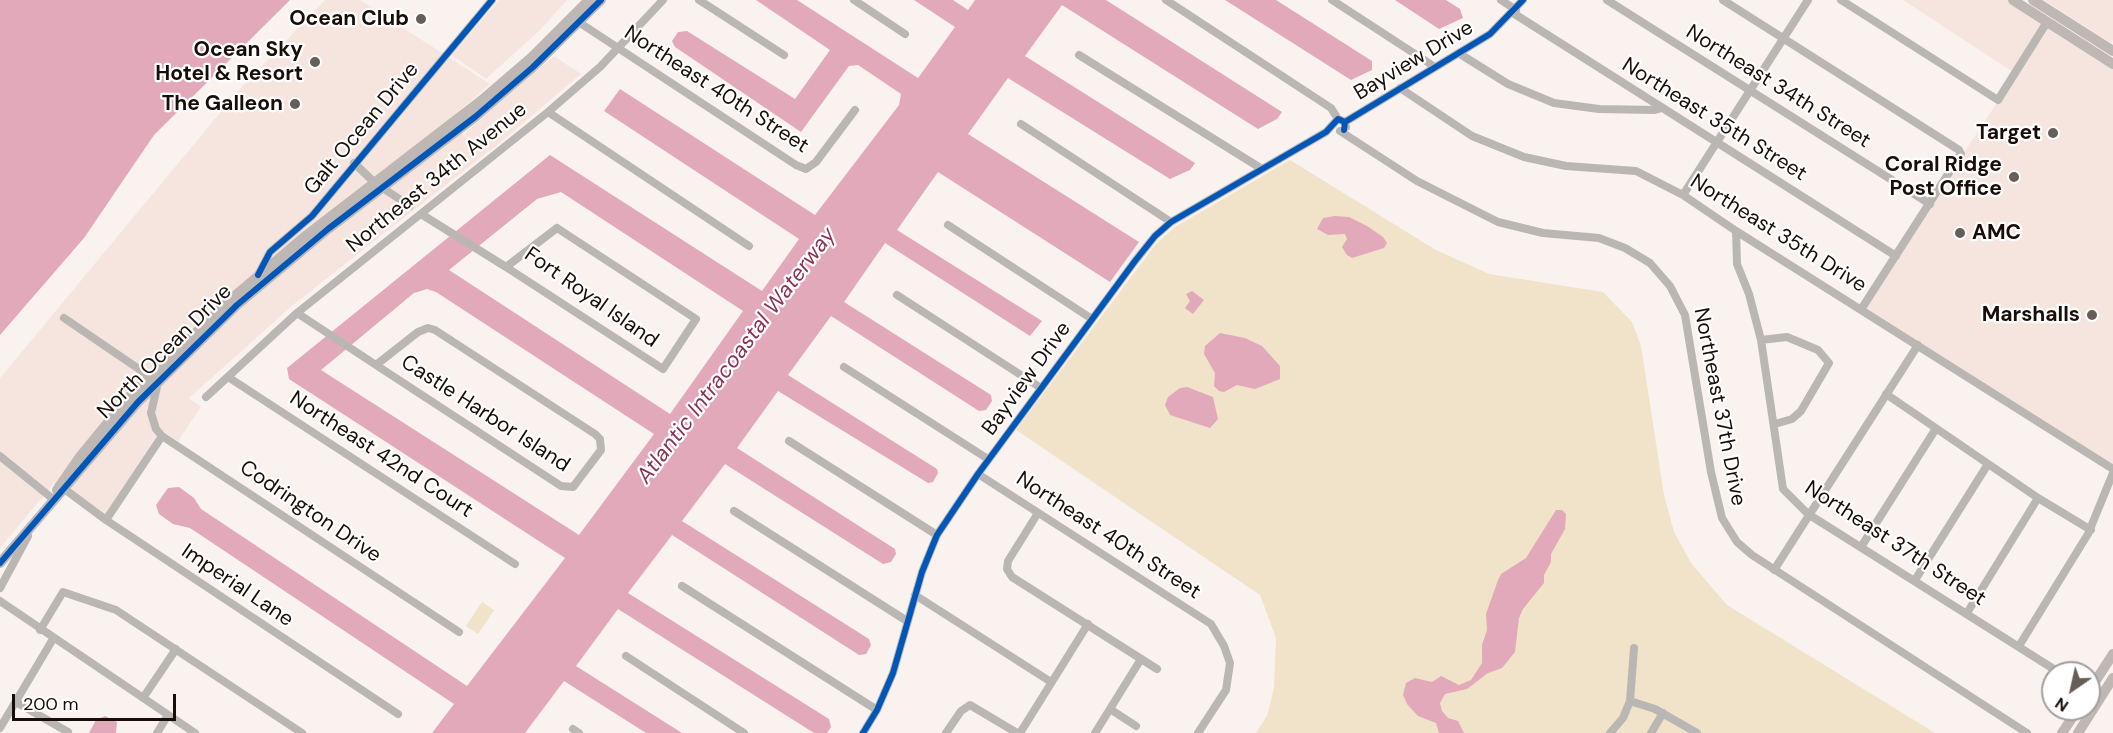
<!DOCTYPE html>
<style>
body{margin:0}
#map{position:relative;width:2113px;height:733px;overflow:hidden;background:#faf2ef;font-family:"DM Sans",sans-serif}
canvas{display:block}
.north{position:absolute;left:2041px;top:661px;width:60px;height:60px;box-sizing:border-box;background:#fff;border:2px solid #a39e9c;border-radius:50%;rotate:214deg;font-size:16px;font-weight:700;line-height:24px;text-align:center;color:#180d08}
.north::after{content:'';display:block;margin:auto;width:21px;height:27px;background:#675d59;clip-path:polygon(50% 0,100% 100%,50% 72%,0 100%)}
.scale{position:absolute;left:12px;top:694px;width:164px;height:27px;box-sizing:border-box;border:3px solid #180d08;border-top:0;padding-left:8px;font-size:18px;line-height:21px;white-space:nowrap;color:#180d08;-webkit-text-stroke:4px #fff;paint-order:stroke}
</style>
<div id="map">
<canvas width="2113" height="733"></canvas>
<div class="north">N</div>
<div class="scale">200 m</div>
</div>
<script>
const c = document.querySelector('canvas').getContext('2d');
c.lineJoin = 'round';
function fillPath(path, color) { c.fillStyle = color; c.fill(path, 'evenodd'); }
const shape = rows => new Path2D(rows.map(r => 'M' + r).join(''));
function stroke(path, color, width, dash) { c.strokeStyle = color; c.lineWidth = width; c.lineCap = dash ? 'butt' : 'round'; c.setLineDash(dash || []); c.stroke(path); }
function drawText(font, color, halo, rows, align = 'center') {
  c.font = font + ' "DM Sans",sans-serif'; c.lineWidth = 4.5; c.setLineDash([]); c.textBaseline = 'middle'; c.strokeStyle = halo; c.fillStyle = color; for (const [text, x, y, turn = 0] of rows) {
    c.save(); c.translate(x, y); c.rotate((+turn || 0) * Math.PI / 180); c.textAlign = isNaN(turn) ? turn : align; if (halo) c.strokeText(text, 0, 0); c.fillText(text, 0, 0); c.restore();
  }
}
const built = shape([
 [325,0,360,0,490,84,445,123,489,151,293,305,189,398,201,407,178,441,163,431,156,436,105,515,56,481,0,548,0,378,239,90],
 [499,0,567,0,540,30,486,79,452,55],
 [1903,0,2010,0,2113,66,2113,469,1861,308,2016,74],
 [2044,0,2113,0,2113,40,2111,43],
 [554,56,581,74,490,151,464,134]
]);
const green = shape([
 [1290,160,1436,250,1489,274,1603,292,1632,322,1641,346,1664,495,1674,532,1691,563,1727,605,1935,733,1256,733,1267,716,1274,688,1276,638,1260,595,1016,430,1156,244,1175,227],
 [482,602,494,610,478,634,466,626]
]);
const water = shape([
 [0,0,290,0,154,135,84,238,0,335],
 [756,0,797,0,918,78,955,27,914,0,953,0,968,10,975,0,1106,0,1282,112,1277,119,1258,129,1062,5,1025,56,1195,163,1190,170,1170,179,1008,78,968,134,1139,242,1110,282,938,172,897,230,1042,321,1030,336,885,243,844,302,991,395,992,401,986,410,979,411,831,316,788,375,937,469,938,473,933,482,928,483,778,391,737,448,895,549,896,554,891,562,883,564,725,464,682,521,869,639,871,645,866,654,859,655,672,535,628,593,829,719,831,727,827,733,814,733,618,609,576,666,682,733,646,733,564,681,525,733,432,733,454,704,190,528,173,524,159,514,156,505,168,488,179,487,194,498,201,509,467,686,565,558,289,379,287,368,550,155,762,291,799,239,604,111,620,89,815,215,899,105,901,94,858,65,849,66,801,132,675,47,672,41,678,32,687,31,795,99,830,50],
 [561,192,743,311,670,414,449,270,537,199],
 [427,289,436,292,654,434,579,535,321,370,414,293],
 [1225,0,1276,0,1372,61,1372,70,1351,80],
 [1395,0,1446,0,1460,9,1463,18,1439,29],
 [1335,216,1349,217,1367,226,1383,237,1387,243,1384,248,1352,258,1347,255,1342,247,1347,239,1345,234,1328,235,1317,229,1323,218],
 [1192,291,1204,300,1193,314,1185,308,1190,301,1186,294],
 [1220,333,1245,338,1262,346,1280,366,1280,379,1255,389,1237,385,1224,392,1219,391,1214,386,1215,373,1204,354,1205,346],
 [1187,387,1213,397,1218,419,1210,428,1170,415,1165,405,1168,397,1180,388],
 [1556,510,1562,510,1566,514,1565,529,1551,554,1551,562,1544,575,1544,583,1523,609,1519,618,1515,652,1502,668,1488,673,1467,689,1445,694,1440,703,1442,711,1448,718,1458,721,1464,733,1439,733,1436,723,1418,716,1407,704,1403,695,1406,683,1415,678,1432,682,1441,676,1459,685,1471,680,1482,663,1482,645,1487,630,1486,614,1498,580,1501,574,1526,558],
 [105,716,117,722,116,733,89,733,96,720]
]);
const minor = shape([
 [699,0,784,55],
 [854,0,905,34],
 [1166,0,1331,108,1338,119],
 [1332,0,1435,67],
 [1501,0,1516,10],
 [1607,0,1930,204],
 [1723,0,1959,150,1961,154,1862,308],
 [1841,0,1998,100,2047,22],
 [1513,13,1896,256],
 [574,19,796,165,806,169,816,162,855,110],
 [1460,54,1508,84,1554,103,1599,109,1655,110,1662,108],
 [1079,55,1262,169],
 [1400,88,1472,136,1524,157,1566,166,1636,171,1683,195,1736,231,2113,469],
 [548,112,749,246],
 [1021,124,1171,222],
 [1346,127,1345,122,1490,34,1523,0],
 [1340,131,1417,181,1498,222,1543,233,1599,238,1625,248,1650,263,1670,286,1685,315,1711,472,1722,518,1737,542,1752,555,2027,733],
 [354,163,375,183,410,206],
 [1683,195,1808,0],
 [421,214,506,267],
 [948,225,1092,319],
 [557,228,696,319,663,369,506,267,557,228],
 [1736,231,1737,264,1749,294,1761,340,1783,489,1808,514,2060,673],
 [258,275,270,252,312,216,492,0],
 [897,295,1041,388],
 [297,313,376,365,561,486,573,487,601,450,600,439,595,434,435,330,428,328,418,332,376,365],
 [64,318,158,382,151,413,156,429,162,436,459,632],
 [1761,340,1787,337,1818,350,1829,363,1801,411,1792,419,1775,424],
 [844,367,988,459],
 [228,377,515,564],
 [1886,394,2038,498,2091,530],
 [206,397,297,313,548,112,600,67,663,0],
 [789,441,937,535],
 [0,456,53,499],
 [978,474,1211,624,1224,646,1230,663,1226,690,1198,733],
 [59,485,106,520,398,714],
 [734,511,907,621],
 [1038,513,1008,561,1007,569,1012,577,1157,669],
 [106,520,162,436],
 [1861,547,1935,430],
 [1774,570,1918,345],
 [1915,580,1988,464],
 [682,586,877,710],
 [0,588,28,536],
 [915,595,1051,682],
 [0,601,195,733],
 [1967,613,2038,498],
 [40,630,63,592,116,610,302,733],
 [2019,646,2088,534,2113,473],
 [626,656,744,733],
 [143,698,176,649],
 [1630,701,1655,709,1697,733],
 [16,702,68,732],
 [1110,709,1136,726],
 [0,728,53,639],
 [573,729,579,733],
 [157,733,168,715],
 [863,733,877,710,893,673,922,572,937,535,978,474,1135,261,1155,236,1171,222,1326,132,1338,119,1345,122],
 [946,733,961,711,970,705,1017,733],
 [1020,733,1088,624],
 [1095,733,1141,659],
 [1610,733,1623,718,1630,701,1634,648],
 [1651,733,1663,713]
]);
const major = shape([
 [2013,0,2113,64],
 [2033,0,2113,51],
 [57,490,79,458,129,397,230,300,303,238,482,100,532,57,589,0],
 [0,563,138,402,237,305,328,229,475,117,533,67,601,0],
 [2089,691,2113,654],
 [2062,733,2078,709],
 [2078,733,2113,678]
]);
const cycleway = shape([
 [1344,130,1345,122,1490,34,1523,0],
 [258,275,270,252,312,216,492,0],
 [0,563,138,402,237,305,328,229,475,117,533,67,601,0],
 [863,733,877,710,893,673,922,572,937,535,978,474,1135,261,1155,236,1171,222,1326,132,1338,119,1345,122]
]);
const markers = [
 [421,19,6,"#675d59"],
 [315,62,6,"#675d59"],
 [295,104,6,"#675d59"],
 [2053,133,6,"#675d59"],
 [2014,177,6,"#675d59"],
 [1960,233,6,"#675d59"],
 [2092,315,6,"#675d59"]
];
const poiNames = [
 ["Ocean Club",409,19],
 ["Ocean Sky",303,50],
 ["Hotel & Resort",303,74],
 ["The Galleon",283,104],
 ["Target",2041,133],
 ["Coral Ridge",2002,165],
 ["Post Office",2002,189],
 ["AMC",1972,233,"left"],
 ["Marshalls",2080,315]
];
const streetNames = [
 ["Bayview Drive",1414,61,-31],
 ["Northeast 34th Street",1778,87,32],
 ["Northeast 40th Street",716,90,33],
 ["Northeast 35th Street",1714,120,32],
 ["Galt Ocean Drive",362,129,-50],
 ["Northeast 34th Avenue",437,178,-39],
 ["Northeast 35th Drive",1778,234,32],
 ["Fort Royal Island",591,298,35],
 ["North Ocean Drive",165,352,-45],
 ["Bayview Drive",1027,379,-54],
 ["Northeast 37th Drive",1719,407,79],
 ["Castle Harbor Island",485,414,33],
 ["Northeast 42nd Court",381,455,33],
 ["Codrington Drive",310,512,34],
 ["Northeast 40th Street",1108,536,33],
 ["Northeast 37th Street",1895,544,33],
 ["Imperial Lane",237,586,34]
];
const waterNames = [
 ["Atlantic Intracoastal Waterway",737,356,-53]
];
fillPath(built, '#f6e5de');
fillPath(green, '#f1e3c9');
fillPath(water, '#e2a9ba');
stroke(minor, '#bab6b3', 8);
stroke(major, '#beb7b4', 10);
stroke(cycleway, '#0057b8', 6);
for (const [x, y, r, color] of markers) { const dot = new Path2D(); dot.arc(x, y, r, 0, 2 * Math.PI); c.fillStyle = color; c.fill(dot); stroke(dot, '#fff', 2); }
drawText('bold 21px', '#180d08', '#fff', poiNames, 'right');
drawText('21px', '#180d08', '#fff', streetNames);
drawText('italic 22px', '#8c3055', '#fff', waterNames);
</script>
